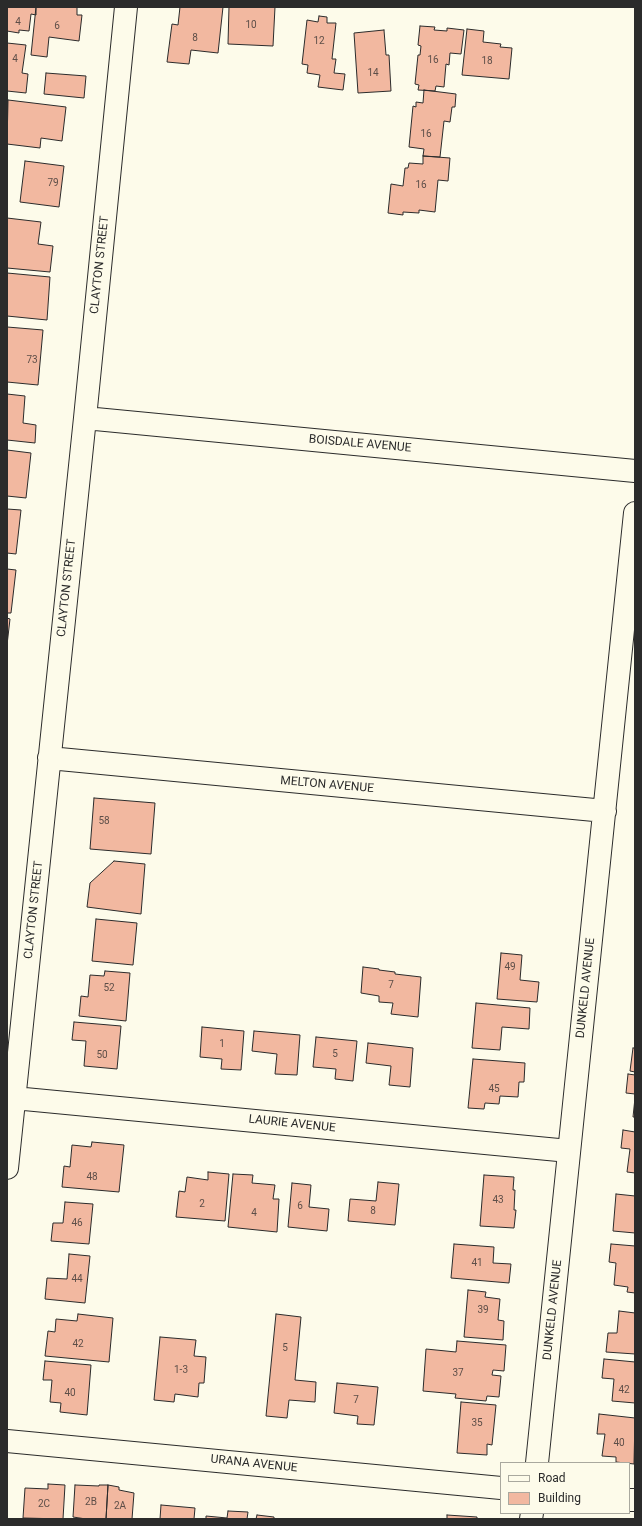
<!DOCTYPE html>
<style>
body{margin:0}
#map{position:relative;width:642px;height:1526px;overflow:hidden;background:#fdfbea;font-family:Roboto,sans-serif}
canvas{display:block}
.frame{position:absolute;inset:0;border:8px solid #2b2b2b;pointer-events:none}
.legend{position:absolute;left:500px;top:1462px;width:130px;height:52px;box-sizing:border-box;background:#fdfbea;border:1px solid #a9a89e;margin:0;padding:5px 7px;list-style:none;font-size:12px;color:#2b2b2b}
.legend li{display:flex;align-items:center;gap:8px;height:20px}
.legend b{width:20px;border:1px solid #a9a89e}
</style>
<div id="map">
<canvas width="642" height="1526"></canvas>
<div class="frame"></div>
<ul class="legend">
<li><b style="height:5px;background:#fdfbea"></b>Road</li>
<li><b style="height:11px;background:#f2b8a0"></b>Building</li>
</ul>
</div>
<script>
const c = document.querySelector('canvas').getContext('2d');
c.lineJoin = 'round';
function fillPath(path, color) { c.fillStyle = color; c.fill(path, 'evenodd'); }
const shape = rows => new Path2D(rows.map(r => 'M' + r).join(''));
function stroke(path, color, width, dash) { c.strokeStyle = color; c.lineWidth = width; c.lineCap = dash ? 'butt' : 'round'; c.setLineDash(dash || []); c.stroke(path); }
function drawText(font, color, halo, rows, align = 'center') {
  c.font = font + ' Roboto,sans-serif'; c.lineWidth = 3; c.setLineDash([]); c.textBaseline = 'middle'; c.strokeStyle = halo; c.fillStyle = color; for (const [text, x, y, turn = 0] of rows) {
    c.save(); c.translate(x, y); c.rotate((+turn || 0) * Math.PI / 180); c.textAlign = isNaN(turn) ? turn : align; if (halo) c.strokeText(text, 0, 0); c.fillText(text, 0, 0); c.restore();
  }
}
const building = shape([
 [7,7,36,7,36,15,31,14,29,31,19,30,19,33,7,31,7,7],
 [36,7,77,7,77,15,82,15,79,41,49,37,47,57,31,55,36,7],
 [180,7,223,7,218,53,191,50,189,64,167,62,172,24,178,25,180,7],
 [229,7,275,7,273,46,228,44,229,7],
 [319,16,327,17,327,23,336,23,332,59,336,59,334,73,345,74,343,90,318,87,320,75,307,73,308,65,302,64,307,20,318,22,319,16],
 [420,26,435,27,434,30,447,31,447,28,464,30,461,54,450,53,449,65,446,64,444,87,436,86,435,91,418,90,419,85,415,84,418,55,420,55,421,46,418,45,420,26],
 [467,29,484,31,483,42,501,44,500,47,512,48,509,79,462,75,467,29],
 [384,30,386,55,389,55,391,91,358,93,354,33,384,30],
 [7,43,26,45,22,73,28,74,26,93,7,91,7,43],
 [46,73,86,76,84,98,44,94,46,73],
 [424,90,456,94,455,107,452,107,450,122,444,121,440,157,423,156,424,149,409,147,413,106,416,107,416,102,423,103,424,90],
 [8,100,66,107,62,141,41,138,40,148,7,144,8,100],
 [423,156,450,158,448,181,438,180,435,212,419,210,419,213,403,212,403,215,388,213,391,184,403,186,405,168,408,168,409,163,423,164,423,156],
 [25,161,64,166,59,207,20,202,25,161],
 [7,218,41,222,38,244,53,246,50,272,7,268,7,218],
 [7,273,50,277,47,320,7,316,7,273],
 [7,327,43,330,38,385,7,382,7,327],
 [7,394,25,396,23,423,36,425,35,443,7,440,7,394],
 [7,450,31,453,26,498,7,496,7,450],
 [7,509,21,510,16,554,7,553,7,509],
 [7,569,16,570,11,613,7,613,7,569],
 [7,618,10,619,7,645,7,618],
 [94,798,155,803,151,854,90,849,94,798],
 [114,861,145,864,141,914,87,907,90,883,114,861],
 [96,919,137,923,133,965,92,961,96,919],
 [501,953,522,955,520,980,539,982,537,1002,497,999,501,953],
 [363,967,379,969,379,970,395,972,395,974,421,977,418,1017,391,1014,393,1003,379,1002,379,996,361,993,363,967],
 [105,971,130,973,126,1021,79,1016,81,996,88,997,90,975,104,976,105,971],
 [476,1003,530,1008,529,1029,502,1027,500,1050,472,1048,476,1003],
 [74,1022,121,1026,117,1069,84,1066,86,1041,72,1040,74,1022],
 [202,1027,244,1031,241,1070,221,1069,222,1059,200,1057,202,1027],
 [254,1031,300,1035,297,1075,275,1074,277,1054,252,1051,254,1031],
 [316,1037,357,1041,353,1081,335,1079,336,1069,313,1067,316,1037],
 [368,1043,413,1048,410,1087,389,1085,391,1066,366,1063,368,1043],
 [633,1048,635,1048,635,1072,630,1071,633,1048],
 [473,1059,525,1063,524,1082,519,1082,518,1097,500,1096,499,1104,485,1103,484,1109,468,1108,473,1059],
 [628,1074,635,1075,635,1094,626,1093,628,1074],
 [635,1098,635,1117,633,1117,635,1098],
 [623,1130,635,1132,635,1173,627,1172,630,1149,621,1148,623,1130],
 [92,1142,124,1145,119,1192,62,1187,64,1166,70,1167,72,1145,91,1147,92,1142],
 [208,1172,229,1174,225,1221,176,1217,179,1191,185,1192,187,1177,208,1180,208,1172],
 [233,1174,253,1175,252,1183,275,1185,273,1199,279,1199,277,1232,228,1227,233,1174],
 [484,1175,514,1177,513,1190,515,1190,514,1210,516,1210,514,1228,480,1226,484,1175],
 [378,1182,399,1184,395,1225,348,1221,350,1199,376,1201,378,1182],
 [292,1183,311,1185,309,1207,329,1209,327,1231,288,1227,292,1183],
 [616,1194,635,1196,635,1233,613,1231,616,1194],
 [65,1202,93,1204,89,1244,51,1241,53,1223,63,1223,65,1202],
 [454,1244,494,1247,493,1263,511,1264,509,1283,451,1278,454,1244],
 [611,1244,635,1246,635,1293,627,1292,628,1287,614,1285,616,1263,609,1262,611,1244],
 [69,1254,90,1256,85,1303,45,1299,47,1278,67,1279,69,1254],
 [468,1290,486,1292,485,1297,500,1299,498,1320,504,1321,503,1340,464,1337,468,1290],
 [619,1311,635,1313,635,1354,606,1352,608,1333,617,1333,619,1311],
 [78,1314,113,1318,109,1362,45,1356,48,1331,55,1332,56,1319,77,1321,78,1314],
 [276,1314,301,1317,295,1380,316,1382,315,1402,289,1400,287,1418,266,1416,276,1314],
 [160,1337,196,1340,194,1356,206,1357,204,1383,199,1383,198,1397,175,1394,174,1402,154,1400,160,1337],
 [457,1341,506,1345,504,1371,493,1370,492,1375,501,1376,499,1397,487,1396,486,1401,455,1398,456,1394,423,1391,426,1349,456,1352,457,1341],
 [604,1359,635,1362,635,1403,612,1401,614,1379,602,1378,604,1359],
 [45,1361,91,1365,87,1415,60,1412,61,1403,50,1402,52,1380,43,1380,45,1361],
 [337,1383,378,1387,374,1425,357,1424,358,1416,334,1413,337,1383],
 [461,1402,496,1405,492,1445,487,1444,487,1455,457,1453,461,1402],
 [599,1414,635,1418,634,1464,616,1462,616,1457,602,1456,605,1434,597,1434,599,1414],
 [48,1484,65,1485,63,1519,23,1518,25,1488,48,1489,48,1484],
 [75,1485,99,1486,99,1485,108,1485,106,1519,86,1519,73,1517,75,1485],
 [108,1485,119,1487,119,1490,134,1493,132,1519,106,1519,108,1485],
 [161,1505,195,1508,194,1519,160,1519,161,1505],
 [228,1511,248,1512,247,1519,206,1519,206,1516,227,1518,228,1511],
 [257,1515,274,1517,274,1519,256,1519,257,1515],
 [447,1515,477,1517,477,1519,447,1519,447,1515]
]);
const minor = shape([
 [85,418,635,471],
 [49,758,605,811],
 [14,1098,569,1151],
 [7,1168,85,418,126,7],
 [7,1441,501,1488],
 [537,1463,635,513],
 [629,1500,635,1500],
 [531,1519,532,1513]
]);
const numberNames = [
 ["4",18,22],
 ["10",251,25],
 ["6",57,26],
 ["8",195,38],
 ["12",319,41],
 ["4",15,59],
 ["16",433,60],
 ["18",487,61],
 ["14",373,73],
 ["16",426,134],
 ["79",53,183],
 ["16",421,185],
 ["73",32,360],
 ["58",104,821],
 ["49",510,967],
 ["7",391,985],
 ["52",109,988],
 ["1",222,1044],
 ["5",335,1054],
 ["50",102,1055],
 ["45",494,1089],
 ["48",92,1177],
 ["43",498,1200],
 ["2",202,1204],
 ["6",300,1206],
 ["8",373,1211],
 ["4",254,1213],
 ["46",77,1223],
 ["41",477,1263],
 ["44",77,1279],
 ["39",483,1310],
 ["42",78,1344],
 ["5",285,1348],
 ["1-3",181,1370],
 ["37",458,1373],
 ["42",624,1390],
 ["40",70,1393],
 ["7",356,1400],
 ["35",477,1423],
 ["40",619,1443],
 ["2B",91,1502],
 ["2C",44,1504],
 ["2A",120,1506]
];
const streetNames = [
 ["CLAYTON STREET",100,265,-84],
 ["BOISDALE AVENUE",360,444,5],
 ["CLAYTON STREET",67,588,-84],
 ["MELTON AVENUE",327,785,5],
 ["CLAYTON STREET",34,910,-84],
 ["DUNKELD AVENUE",586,988,-84],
 ["LAURIE AVENUE",292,1124,6],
 ["DUNKELD AVENUE",553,1310,-84],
 ["URANA AVENUE",254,1464,6]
];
fillPath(building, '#f2b8a0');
stroke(building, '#2b2b2b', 1);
stroke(minor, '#2b2b2b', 24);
stroke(minor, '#fdfbea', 22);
drawText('10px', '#5d4e48', null, numberNames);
drawText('12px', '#2b2b2b', '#fdfbea', streetNames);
</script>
